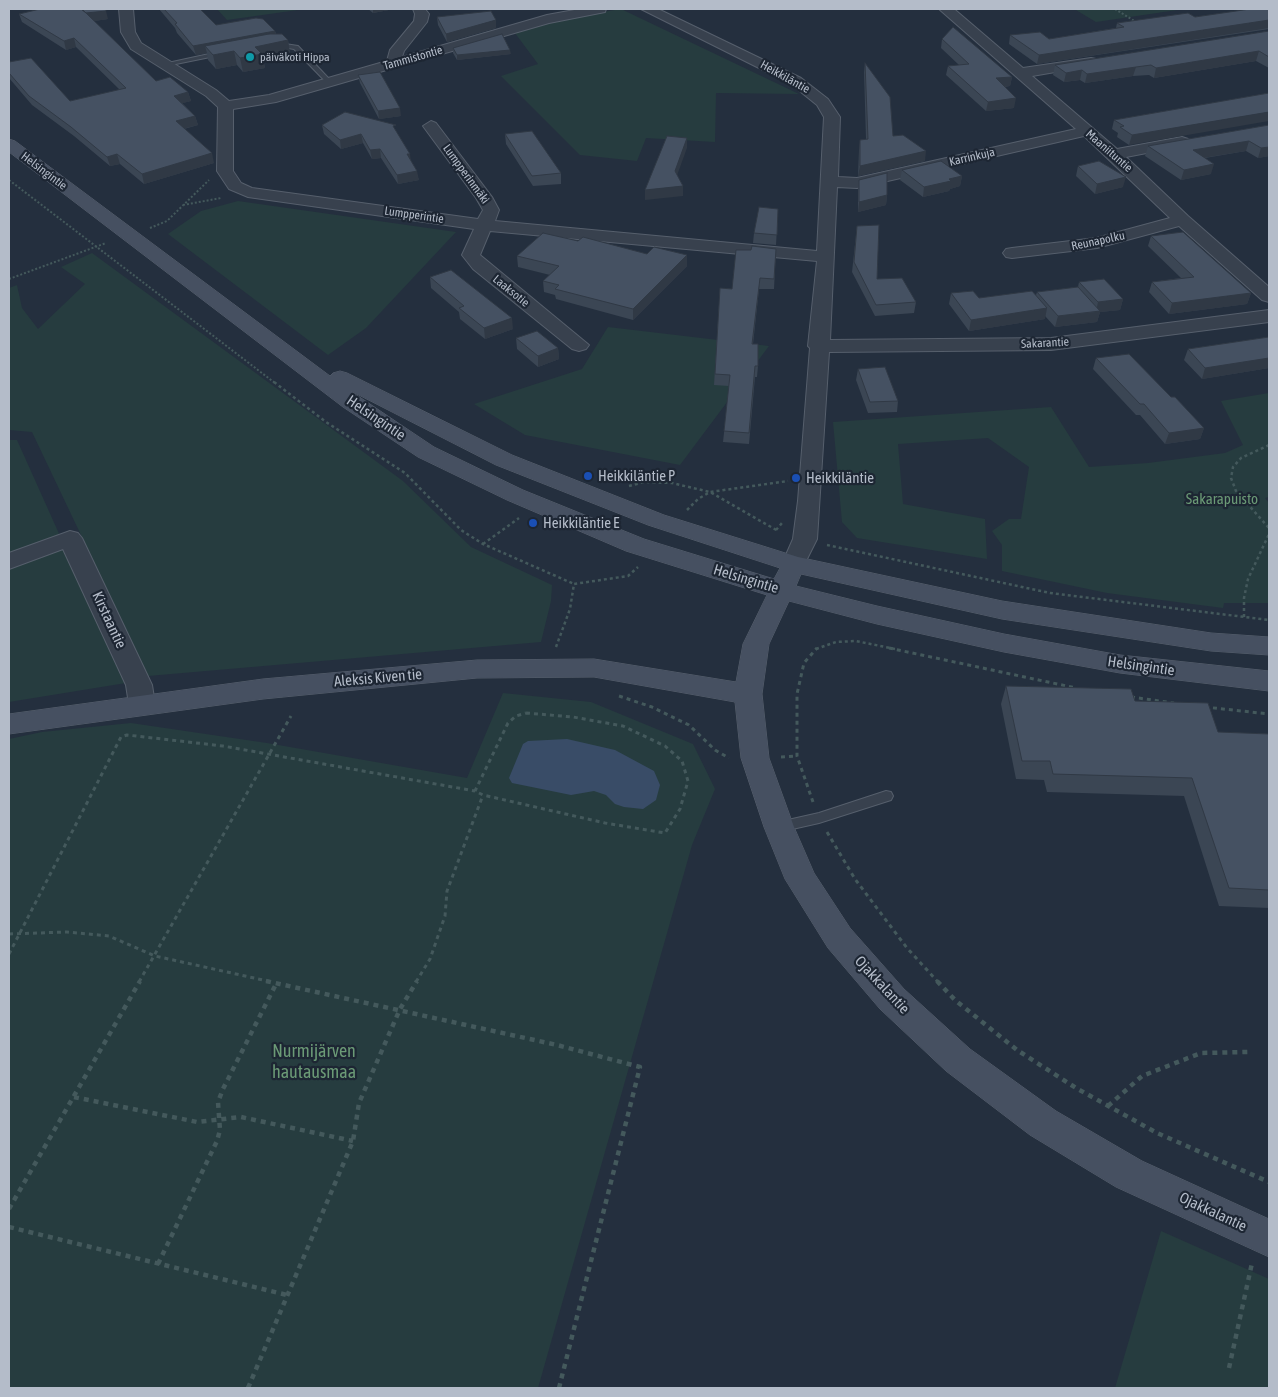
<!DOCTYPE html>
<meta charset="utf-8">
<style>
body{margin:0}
#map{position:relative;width:1278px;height:1397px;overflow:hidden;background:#242f3e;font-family:"Asap Condensed",sans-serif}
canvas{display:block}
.frame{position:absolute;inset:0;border:10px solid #b4bcc9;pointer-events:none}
</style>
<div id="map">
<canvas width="1278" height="1397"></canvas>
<div class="frame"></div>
</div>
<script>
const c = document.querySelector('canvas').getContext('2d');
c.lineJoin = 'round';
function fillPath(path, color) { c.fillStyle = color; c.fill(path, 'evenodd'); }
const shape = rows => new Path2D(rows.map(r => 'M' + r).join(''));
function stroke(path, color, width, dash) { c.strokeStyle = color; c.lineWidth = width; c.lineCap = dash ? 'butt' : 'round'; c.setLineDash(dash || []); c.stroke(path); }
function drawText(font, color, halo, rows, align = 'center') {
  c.font = font + ' "Asap Condensed",sans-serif'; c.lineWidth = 4.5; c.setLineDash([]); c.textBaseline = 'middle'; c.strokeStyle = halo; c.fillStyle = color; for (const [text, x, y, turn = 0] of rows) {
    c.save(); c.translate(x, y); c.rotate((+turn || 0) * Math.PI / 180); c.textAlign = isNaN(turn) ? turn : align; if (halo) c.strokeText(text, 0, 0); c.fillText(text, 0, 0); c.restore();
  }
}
const green = shape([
 [217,9,305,9,227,20],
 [621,9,799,94,716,93,715,142,646,138,637,161,580,155,501,76,538,64,515,33,561,19],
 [1083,9,1184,9,1096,22,1076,10],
 [238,201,456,232,366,328,328,355,168,234,201,211],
 [92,253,403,481,471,547,552,585,551,601,541,642,148,676,32,432,9,430,9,288,17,285,22,308,38,329,85,284,61,267],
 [608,327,769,346,680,465,525,435,474,404,582,369],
 [1269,393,1269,497,1265,498,1269,503,1269,603,1224,603,1223,608,1107,593,1002,571,1002,545,992,531,1009,519,1021,519,1029,467,988,438,898,444,903,504,985,519,987,559,857,538,842,522,833,422,1051,407,1089,467,1148,463,1225,453,1243,445,1221,401],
 [9,440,17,440,126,683,9,702],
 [503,693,591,702,693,744,715,789,692,845,538,1388,9,1388,9,739,42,732,131,723,267,743,467,778],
 [1161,1231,1269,1279,1269,1388,1115,1388]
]);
const water = shape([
 [567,739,615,750,654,771,660,785,656,800,643,809,624,807,615,804,606,795,594,791,571,795,512,783,509,778,523,744,528,741]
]);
const pathFar3 = shape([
 [1115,9,1136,22],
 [9,180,275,383],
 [183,205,221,198],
 [150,228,167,221,209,180],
 [9,279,106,243]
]);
const pathFar2 = shape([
 [274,382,326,422,405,473,461,530,483,544,574,584],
 [1269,445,1241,458,1233,467,1231,478,1236,491,1269,528],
 [629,486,644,482,672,483,710,492,778,531],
 [687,510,698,499,710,492,788,481],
 [776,530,782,523],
 [483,544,519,518],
 [827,545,1050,593,1269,620],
 [1244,617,1244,598,1248,579,1269,534],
 [556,647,570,609,574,584,628,576,638,567],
 [816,649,836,642,856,641,895,649]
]);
const pathFar1 = shape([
 [889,648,1076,688],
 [619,696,652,707,689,725,715,750,729,758],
 [1131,697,1174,703],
 [1205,707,1269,714],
 [526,713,573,717,623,726,665,746,682,761,688,781,680,809,665,833,605,823,483,795,475,791,508,723,516,716,526,713],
 [781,757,797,756],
 [813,802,797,756,797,694,804,663,817,648],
 [827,832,855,879,907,948,938,982],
 [9,934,67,932,109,936,155,956,272,982],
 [9,954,121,737,127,735,223,746,475,791],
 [139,982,291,716],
 [416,982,430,959,445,916,447,891,483,795]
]);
const path = shape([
 [266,981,557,1045,640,1067,559,1388],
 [937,981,955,1000,1017,1050,1076,1088,1157,1133,1269,1182],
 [74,1097,197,1122,241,1117,353,1141],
 [1108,1106,1142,1076,1201,1053,1248,1052],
 [9,1209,140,981],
 [9,1227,287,1295],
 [158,1264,217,1141,220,1130,218,1102,223,1089,277,982],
 [1229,1368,1252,1263],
 [248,1388,353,1141,359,1103,400,1009,417,981]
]);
const lane = shape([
 [272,42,298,46,332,82,327,83,294,49,270,45,269,44,272,42],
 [223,51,225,52,225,54,166,66,163,64,223,51],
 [886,791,891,792,893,796,891,800,819,823,779,832,774,831,772,827,774,823,779,822,819,813,886,791]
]);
const street = shape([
 [119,9,133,9,135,32,141,43,216,90,229,101,269,95,387,61,390,50,414,21,415,14,413,9,425,9,429,14,427,22,404,51,402,57,547,15,580,9,606,9,605,12,549,23,276,102,233,109,233,171,241,183,252,188,478,219,483,210,476,198,423,126,431,121,436,123,492,197,499,210,495,221,817,251,824,117,817,105,791,84,641,9,658,9,801,78,828,99,840,117,838,177,857,178,1076,129,939,9,954,9,1023,68,1091,58,1096,59,1098,62,1096,65,1032,76,1117,149,1182,137,1188,139,1190,142,1188,145,1126,157,1188,216,1269,287,1269,302,1262,300,1179,226,1097,248,1012,258,1006,257,1003,253,1006,249,1012,248,1096,238,1170,218,1084,136,857,188,837,187,830,340,1051,338,1269,310,1269,322,1051,350,829,352,817,539,802,569,794,572,786,569,782,564,793,539,798,501,810,348,808,346,817,261,490,231,480,255,589,345,586,349,579,351,572,349,473,269,462,255,474,229,248,197,229,189,217,171,218,107,206,96,131,49,121,32,119,9],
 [70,531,78,533,82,538,152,685,155,704,151,711,142,714,133,711,129,704,126,685,63,549,9,569,9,553,70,531]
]);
const secondary = shape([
 [9,139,15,141,330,376,333,373,340,371,347,373,512,455,664,515,798,557,1002,601,1211,633,1269,637,1269,655,1211,651,1002,619,801,574,796,586,877,606,1004,634,1120,655,1269,671,1269,691,1120,673,1004,652,877,624,789,601,769,644,762,694,769,758,794,827,814,873,850,928,904,989,970,1049,1056,1111,1142,1161,1269,1219,1269,1257,1116,1187,1030,1135,946,1071,880,1009,828,948,785,879,764,827,741,758,735,702,594,677,477,678,263,699,9,734,9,714,263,679,477,660,594,659,736,682,743,644,767,595,626,551,507,500,418,457,343,407,9,152,9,139],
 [349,390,496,465,648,525,780,568,774,579,644,539,523,490,434,447,349,390]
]);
const wall = shape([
 [159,9,200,9,216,25,275,31,276,34,288,40,290,54,263,59,265,68,243,72,237,65,216,69,208,60,207,53,196,55,177,33,175,28],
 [368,9,394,9,373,13],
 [1269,9,1269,29,1037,64,1009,44,1010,35,1049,39,1116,28,1117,23,1195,17],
 [19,14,108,19,94,21,156,81,188,92,191,101,182,103,195,116,198,125,184,129,214,163,144,184,120,164,110,166,74,136,32,105,9,78,9,62,70,101,120,90,76,47,66,50,22,22],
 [437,17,496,28,447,42,438,25],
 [1269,31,1269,68,1256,61,1154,78,1149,75,1133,76,1085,83,1080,80,1064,82,1053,75,1055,65],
 [942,39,1012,77,1010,86,1004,87,1014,108,986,111,946,75,948,66,959,65,941,48],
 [453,48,511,54,457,60,453,53],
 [865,63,893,136,925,161,858,176,859,150,860,140,866,139,864,72],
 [358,75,401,116,379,119,360,83],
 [1269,93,1129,145,1117,137,1118,133,1112,129,1114,120],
 [322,125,396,132,411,161,419,180,398,184,381,158,372,159,363,143,341,149,324,134],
 [1269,125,1269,156,1258,158,1246,151,1205,158,1211,174,1181,180,1145,156,1148,146],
 [505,134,561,173,561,184,533,186,506,144],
 [1078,166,1123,187,1095,194,1076,176],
 [902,170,962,176,960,186,950,189,949,191,923,197,900,180],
 [859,180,887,195,886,205,858,212,858,190],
 [778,209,776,245,753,243,754,233],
 [857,226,877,279,916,302,914,313,875,316,852,272],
 [1151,236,1251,293,1247,304,1169,314,1149,292,1152,282,1181,278,1148,246],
 [776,249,774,289,759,289,753,344,758,366,757,377,755,377,749,444,723,442,729,386,714,385,720,288,732,289],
 [517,256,687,266,633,320,556,299,555,295,544,292,543,281,550,275,518,267],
 [430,277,513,329,485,339,460,319,459,312,431,288],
 [1079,282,1123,299,1120,310,1100,312,1097,322,1055,327,1045,316,1045,319,969,331,949,304,951,293,979,298,1036,295,1037,292,1078,287],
 [1269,337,1269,368,1202,379,1184,360,1188,349],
 [516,338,558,348,559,359,538,367,517,349],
 [1096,358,1171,397,1204,428,1200,439,1165,444,1140,415,1136,415,1093,369],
 [858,369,898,401,897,412,868,413,856,380],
 [1006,686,1135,701,1218,732,1269,734,1269,908,1219,906,1184,796,1047,792,1044,780,1016,779,1001,704]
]);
const shadedWall = shape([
 [373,9,394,9,373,13],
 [106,11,108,19,88,22,86,13],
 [496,20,496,28,447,42,446,34],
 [1269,20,1269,28,1037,64,1039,55],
 [275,31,277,40,205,46,207,53,196,55,193,46],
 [74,38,76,47,66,50,64,41],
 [288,40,290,54,263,59,265,68,243,72,240,58,255,47],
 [510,50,511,54,457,60,457,55],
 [234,51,237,65,216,69,213,55],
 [1259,51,1256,61,1154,78,1156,68],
 [1136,67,1133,76,1085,83,1087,74],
 [1082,70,1080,80,1064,82,1066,73],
 [1012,77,1010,86,994,88,996,78],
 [188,92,191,101,176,105,174,96],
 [1016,98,1014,108,986,111,988,102],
 [400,108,401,116,379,119,378,111],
 [1269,112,1269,121,1129,145,1132,135],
 [195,116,198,125,178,130,176,121],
 [361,134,363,143,341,149,340,140],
 [687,138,687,148,675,181,675,171],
 [1249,141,1246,151,1190,160,1193,150],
 [1269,147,1269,156,1258,158,1261,148],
 [380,149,381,158,372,159,370,150],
 [926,151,925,161,858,176,860,166],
 [212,153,214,163,144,184,142,174],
 [117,154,120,164,110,166,107,157],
 [407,154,410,154,411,163],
 [1214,164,1211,174,1181,180,1184,170],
 [417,171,419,180,398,184,397,175],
 [962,176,960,186,950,189,949,191,923,197,924,187,949,179],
 [1126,177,1123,187,1095,194,1097,184],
 [683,186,683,196,645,200,645,190],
 [887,195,886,205,858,212,859,202],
 [687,255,687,266,633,320,633,309],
 [1251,293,1247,304,1169,314,1172,303],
 [1123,299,1120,310,1100,312,1097,322,1055,327,1058,316,1096,312,1098,302],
 [1047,308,1045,319,969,331,971,320],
 [512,318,513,329,485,339,484,328],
 [558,348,559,359,538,367,538,356],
 [1269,358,1269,368,1202,379,1205,368],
 [1204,428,1200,439,1165,444,1169,433]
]);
const building = shape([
 [40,9,81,9,86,13,82,9,106,9,106,11,86,13,156,81,170,77,188,92,174,96,195,116,176,121,212,153,142,174,117,154,107,157,71,127,29,96,9,73,9,62,31,58,70,101,126,88,74,38,64,41,19,14,40,9],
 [164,9,200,9,216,25,256,18,263,19,275,31,193,46,175,24,177,23,164,9],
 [1250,9,1269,9,1269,20,1039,55,1010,35,1040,32,1049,39,1124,27,1117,23,1188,13,1195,17,1250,9],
 [491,11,496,20,446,34,437,17,491,11],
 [953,27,1012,77,996,78,1016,98,988,102,948,66,969,64,942,39,953,27],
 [1269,31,1269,57,1259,51,1156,68,1151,65,1136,67,1087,74,1082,70,1066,73,1055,65,1269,31],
 [269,34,282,34,288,40,255,47,262,54,240,58,234,51,213,55,205,46,269,34],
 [502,34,510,50,457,55,453,48,502,34],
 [865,63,890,97,893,136,903,135,926,151,860,166,860,140,868,139,865,63],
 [380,72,400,108,378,111,358,75,380,72],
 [1269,93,1269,112,1132,135,1120,127,1124,126,1114,120,1269,93],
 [345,112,396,125,393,126,410,154,407,154,417,171,397,175,380,149,370,150,361,134,340,140,322,125,345,112],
 [1269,125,1269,147,1261,148,1249,141,1193,150,1214,164,1184,170,1148,146,1269,125],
 [532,131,561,173,532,176,505,134,532,131],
 [667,136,687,138,675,171,683,186,645,190,667,136],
 [941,161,962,176,949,179,951,181,924,187,902,170,941,161],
 [1099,161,1126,177,1097,184,1078,166,1099,161],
 [887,173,887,195,859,202,859,180,887,173],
 [759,207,778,209,777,235,754,233,759,207],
 [879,225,877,279,902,278,916,302,876,305,854,262,857,226,879,225],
 [1183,232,1251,293,1172,303,1152,282,1194,277,1151,236,1183,232],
 [543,233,578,241,583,237,647,254,654,247,687,255,633,309,555,289,559,285,543,281,559,266,517,256,543,233],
 [752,246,776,249,774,279,760,278,752,344,758,344,758,366,755,366,749,433,724,431,730,375,715,374,720,288,732,289,736,250,751,250,752,246],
 [451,270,512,318,484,328,459,308,464,306,430,277,451,270],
 [1104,279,1123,299,1098,302,1079,282,1104,279],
 [1078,287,1100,311,1058,316,1037,292,1078,287],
 [973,291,979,298,1032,291,1047,308,971,320,951,293,973,291],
 [537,331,558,348,538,356,516,338,537,331],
 [1269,337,1269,358,1205,368,1188,349,1269,337],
 [1129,354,1171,397,1175,397,1204,428,1169,433,1144,404,1140,404,1096,358,1129,354],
 [885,367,898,401,870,402,858,369,885,367],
 [1006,686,1131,689,1135,701,1208,703,1218,732,1269,734,1269,890,1229,888,1192,778,1053,774,1050,761,1022,761,1006,686]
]);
const markers = [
 [250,57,5,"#0f9aa8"],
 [588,476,5,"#1a4fb4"],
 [796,478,5,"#1a4fb4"],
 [533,523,5,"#1a4fb4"]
];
const farPoinames = [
 ["päiväkoti Hippa",260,57]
];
const farStreetnames = [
 ["Tammistontie",413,58,-16],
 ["Heikkiläntie",785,77,29],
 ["Maaniituntie",1109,151,41],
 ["Karrinkuja",972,157,-13],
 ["Helsingintie",44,171,37],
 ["Lumpperinmäki",466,174,54],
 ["Lumpperintie",414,215,8],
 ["Reunapolku",1098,241,-12],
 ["Laaksotie",511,291,39],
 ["Sakarantie",1045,343,-3]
];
const streetNames = [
 ["Helsingintie",376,418,34],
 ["Helsingintie",746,579,17],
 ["Kirstaantie",109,620,65],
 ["Helsingintie",1141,666,8],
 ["Aleksis Kiven tie",378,678,-5],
 ["Ojakkalantie",882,985,47],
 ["Ojakkalantie",1213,1212,25]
];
const poiNames = [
 ["Heikkiläntie P",598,476],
 ["Heikkiläntie",806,478],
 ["Heikkiläntie E",543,523]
];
const parkNames = [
 ["Sakarapuisto",1222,499]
];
const nearParknames = [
 ["Nurmijärven",314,1051],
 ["hautausmaa",314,1072]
];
fillPath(green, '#263c3f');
fillPath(water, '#394c67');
stroke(lane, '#565f6c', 2);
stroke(street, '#565f6c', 2);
stroke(secondary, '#565f6c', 1);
stroke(pathFar3, '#44595c', 2, [2, 2]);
stroke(pathFar2, '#44595c', 2.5, [3, 3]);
stroke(pathFar1, '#44595c', 3, [4, 4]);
stroke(path, '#44595c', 4.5, [5, 5]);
fillPath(lane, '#38414e');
fillPath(street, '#38414e');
fillPath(secondary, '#465061');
fillPath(wall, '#3b4654');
fillPath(shadedWall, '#303945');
fillPath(building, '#455162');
stroke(building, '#303945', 1);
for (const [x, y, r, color] of markers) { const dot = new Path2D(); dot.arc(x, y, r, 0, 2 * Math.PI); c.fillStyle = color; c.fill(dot); stroke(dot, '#1d2633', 2); }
drawText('12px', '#b4bcc9', '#1d2633', farPoinames, 'left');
drawText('12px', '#b4bcc9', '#1d2633', farStreetnames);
drawText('15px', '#b4bcc9', '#1d2633', streetNames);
drawText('15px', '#b4bcc9', '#1d2633', poiNames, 'left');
drawText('15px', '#6b9a76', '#1d2633', parkNames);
drawText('18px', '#6b9a76', '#1d2633', nearParknames);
</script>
